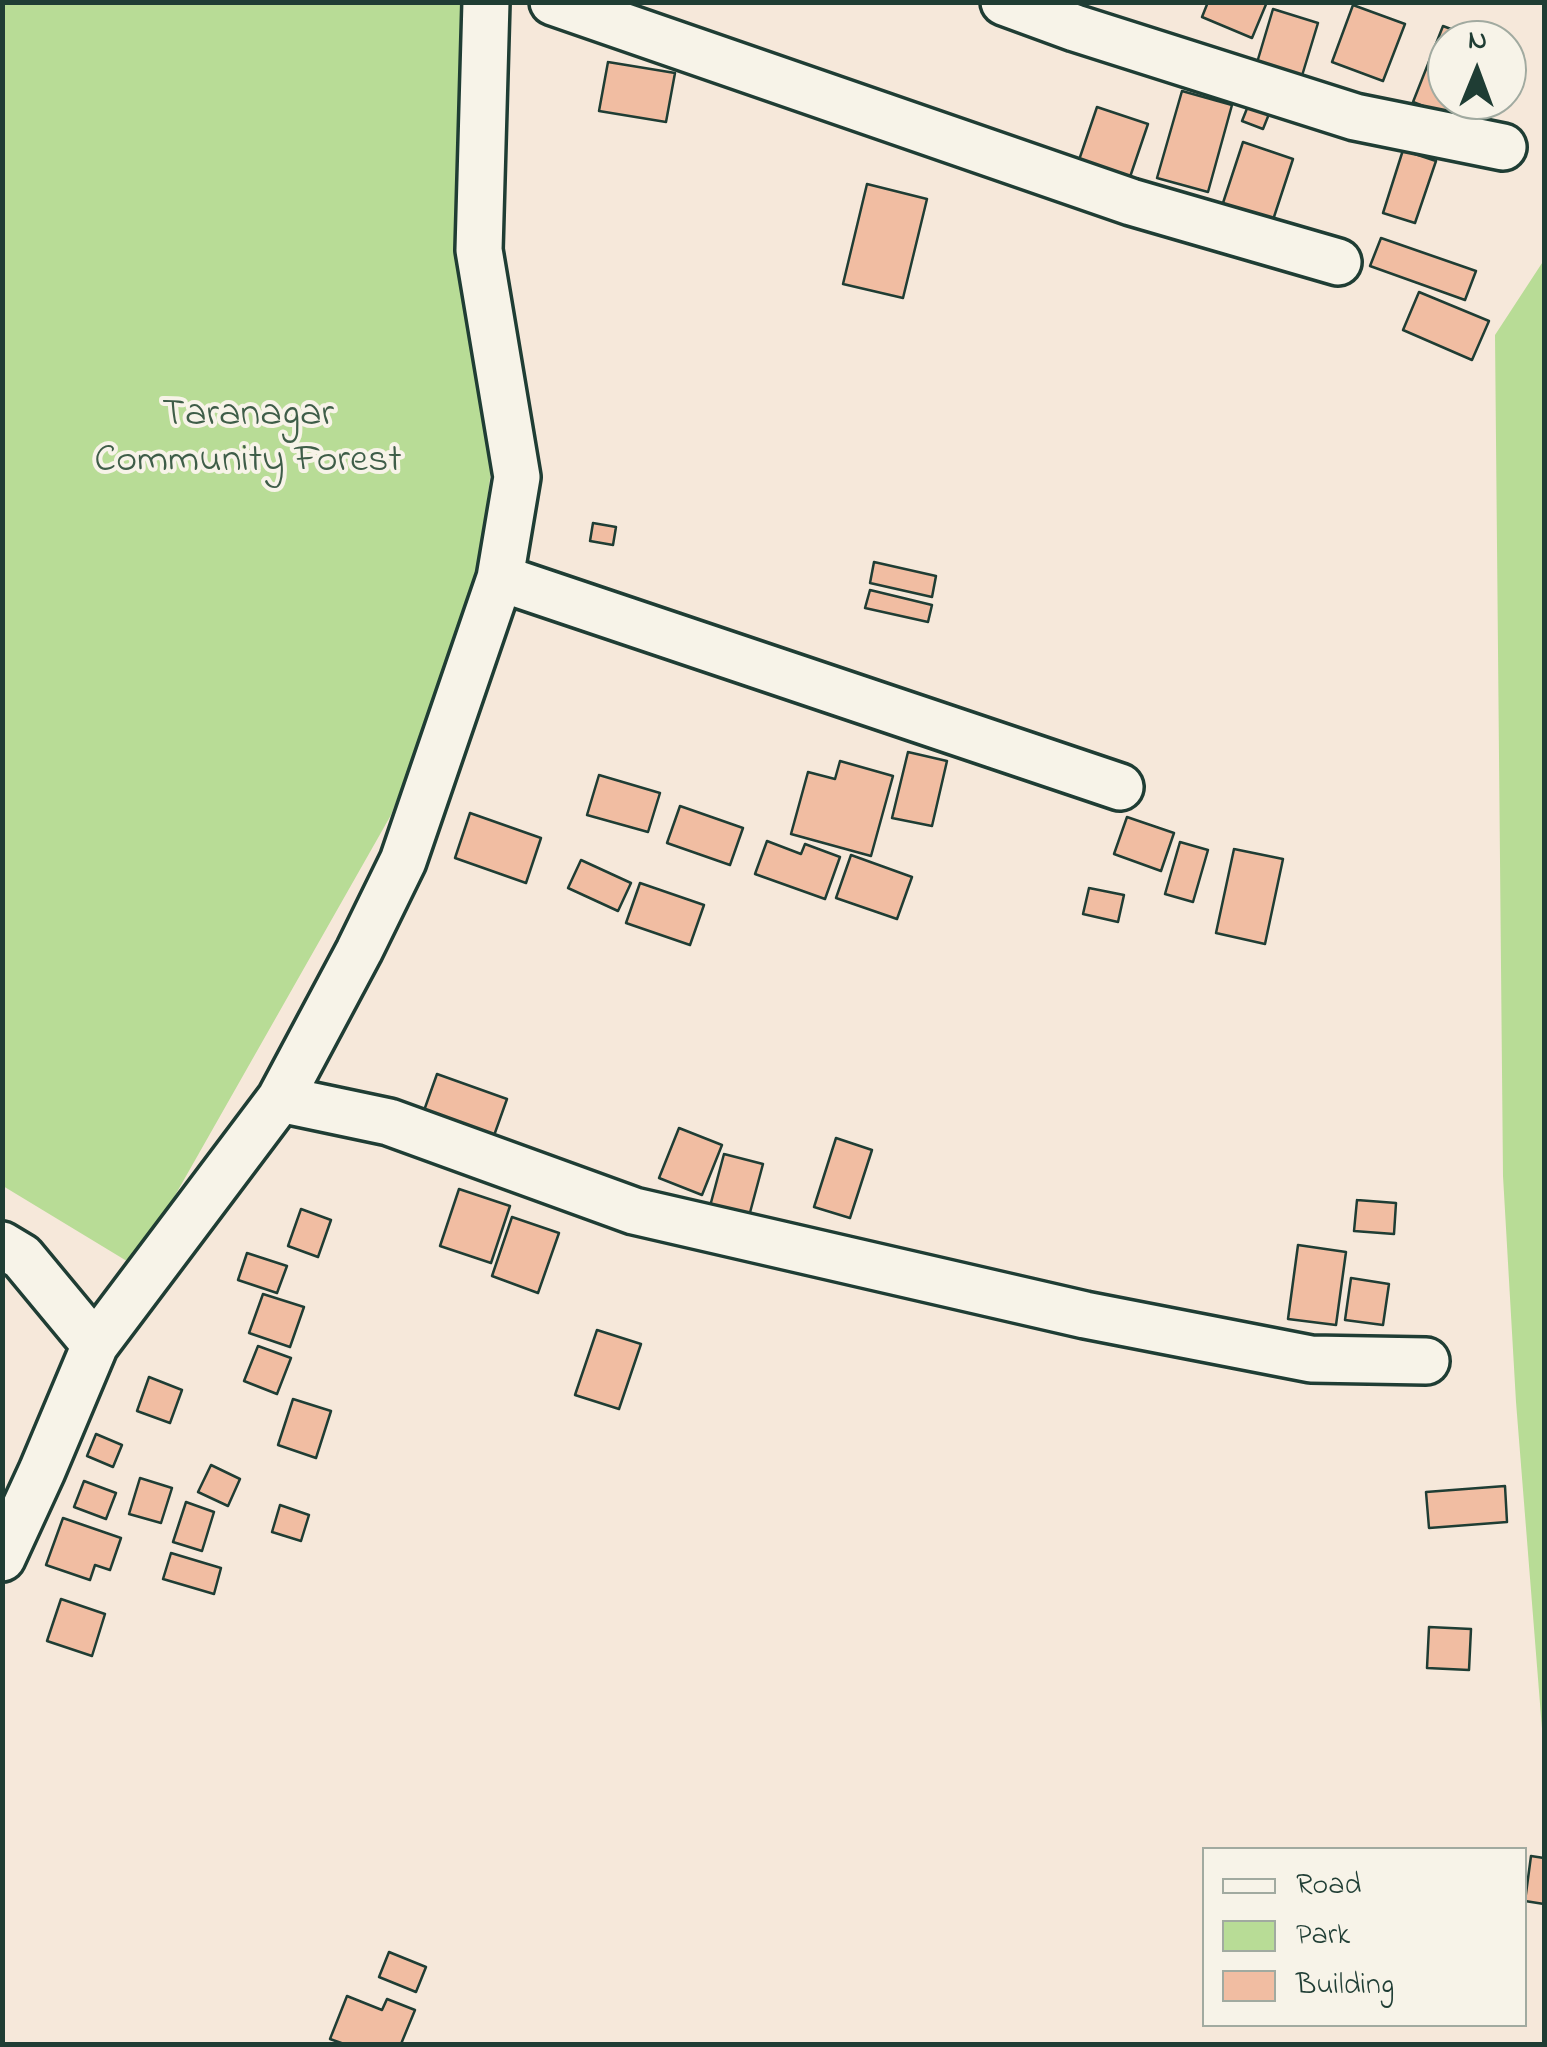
<!DOCTYPE html>
<style>
body{margin:0}
#map{position:relative;width:1547px;height:2047px;overflow:hidden;background:#f6e8da;font-family:"Indie Flower",sans-serif}
canvas{display:block}
.frame{position:absolute;inset:0;border:5px solid #1f3d34;pointer-events:none}
.legend{position:absolute;left:1202px;top:1847px;width:325px;height:180px;box-sizing:border-box;background:#f7f3e8;border:2px solid #a1aaa0;margin:0;padding:12px 18px;list-style:none;font-size:30px;color:#1f3d34}
.legend li{display:flex;align-items:center;gap:20px;height:50px}
.legend b{width:50px;border:2px solid #a1aaa0}
.north{position:absolute;left:1427px;top:20px;width:100px;height:100px;box-sizing:border-box;background:#f7f3e8;border:2px solid #a1aaa0;border-radius:50%;rotate:1deg;font-size:28px;font-weight:700;line-height:40px;text-align:center;color:#1f3d34}
.north::after{content:'';display:block;margin:auto;width:35px;height:45px;background:#1f3d34;clip-path:polygon(50% 0,100% 100%,50% 72%,0 100%)}
</style>
<div id="map">
<canvas width="1547" height="2047"></canvas>
<div class="frame"></div>
<ul class="legend">
<li><b style="height:12px;background:#f7f3e8"></b>Road</li>
<li><b style="height:28px;background:#b8dc96"></b>Park</li>
<li><b style="height:28px;background:#f1bda2"></b>Building</li>
</ul>
<div class="north">N</div>
</div>
<script>
const c = document.querySelector('canvas').getContext('2d');
c.lineJoin = 'round';
function fillPath(path, color) { c.fillStyle = color; c.fill(path, 'evenodd'); }
const shape = rows => new Path2D(rows.map(r => 'M' + r).join(''));
function stroke(path, color, width, dash) { c.strokeStyle = color; c.lineWidth = width; c.lineCap = dash ? 'butt' : 'round'; c.setLineDash(dash || []); c.stroke(path); }
function drawText(font, color, halo, rows, align = 'center') {
  c.font = font + ' "Indie Flower",sans-serif'; c.lineWidth = 8; c.setLineDash([]); c.textBaseline = 'middle'; c.strokeStyle = halo; c.fillStyle = color; for (const [text, x, y, turn = 0] of rows) {
    c.save(); c.translate(x, y); c.rotate((+turn || 0) * Math.PI / 180); c.textAlign = isNaN(turn) ? turn : align; if (halo) c.strokeText(text, 0, 0); c.fillText(text, 0, 0); c.restore();
  }
}
const green = shape([
 [2,3,474,3,496,431,475,596,391,815,135,1266,3,1186],
 [1544,260,1544,1754,1516,1402,1503,1176,1495,335]
]);
const building = shape([
 [1208,2,1267,2,1252,38,1202,17,1208,2],
 [1353,5,1405,24,1383,81,1332,62,1353,5],
 [1273,9,1318,23,1301,79,1256,66,1273,9],
 [1443,26,1480,40,1447,40,1447,100,1481,100,1471,125,1413,102,1443,26],
 [608,62,675,73,666,122,599,111,608,62],
 [1182,91,1232,105,1208,192,1157,178,1182,91],
 [1250,101,1271,109,1263,129,1242,121,1250,101],
 [1097,107,1148,124,1130,177,1079,160,1097,107],
 [1243,142,1293,159,1272,223,1222,206,1243,142],
 [1403,150,1436,161,1415,223,1383,213,1403,150],
 [867,184,927,199,903,298,843,284,867,184],
 [1381,238,1476,271,1465,300,1370,266,1381,238],
 [1419,292,1489,321,1472,360,1403,330,1419,292],
 [593,523,616,527,613,545,590,541,593,523],
 [874,562,936,576,932,597,870,583,874,562],
 [870,590,932,605,928,622,865,608,870,590],
 [908,752,947,761,932,826,892,818,908,752],
 [840,761,893,776,871,856,791,834,808,772,835,779,840,761],
 [599,775,660,793,648,832,587,815,599,775],
 [680,806,743,828,730,865,667,843,680,806],
 [470,813,541,838,526,883,455,858,470,813],
 [1127,817,1174,833,1161,871,1114,854,1127,817],
 [767,841,801,854,805,844,840,857,825,899,755,874,767,841],
 [1180,842,1208,850,1193,902,1165,894,1180,842],
 [1234,849,1283,859,1265,944,1216,933,1234,849],
 [851,855,912,877,897,919,836,898,851,855],
 [581,860,631,883,618,911,568,888,581,860],
 [640,883,704,905,690,945,626,923,640,883],
 [1089,888,1124,895,1118,922,1083,914,1089,888],
 [437,1074,507,1099,491,1144,421,1119,437,1074],
 [679,1128,722,1145,702,1195,659,1178,679,1128],
 [836,1138,872,1150,850,1218,814,1207,836,1138],
 [724,1154,763,1164,748,1220,709,1210,724,1154],
 [459,1189,510,1206,491,1263,440,1246,459,1189],
 [1357,1200,1396,1203,1394,1234,1354,1231,1357,1200],
 [301,1209,331,1220,318,1257,288,1246,301,1209],
 [512,1217,559,1233,538,1293,492,1276,512,1217],
 [1298,1245,1346,1252,1336,1325,1288,1319,1298,1245],
 [247,1253,287,1266,277,1293,238,1280,247,1253],
 [1351,1278,1389,1284,1383,1325,1345,1320,1351,1278],
 [263,1294,304,1307,290,1347,249,1333,263,1294],
 [597,1330,641,1344,619,1409,575,1395,597,1330],
 [258,1346,291,1358,277,1394,244,1381,258,1346],
 [149,1377,182,1390,170,1423,137,1411,149,1377],
 [293,1399,331,1411,316,1458,278,1445,293,1399],
 [96,1434,122,1445,113,1467,87,1456,96,1434],
 [211,1465,240,1479,228,1506,198,1492,211,1465],
 [140,1478,172,1488,161,1523,129,1514,140,1478],
 [84,1481,116,1493,106,1519,74,1507,84,1481],
 [1505,1486,1507,1522,1429,1528,1426,1492,1505,1486],
 [186,1502,214,1512,202,1551,173,1542,186,1502],
 [280,1505,309,1515,301,1541,272,1532,280,1505],
 [63,1518,121,1538,110,1570,95,1565,90,1580,46,1565,63,1518],
 [171,1553,221,1568,214,1594,163,1579,171,1553],
 [61,1599,105,1614,92,1656,47,1641,61,1599],
 [1429,1627,1471,1629,1469,1670,1427,1668,1429,1627],
 [1531,1856,1544,1858,1544,1904,1525,1901,1531,1856],
 [389,1952,426,1967,416,1992,379,1977,389,1952],
 [347,1996,382,2010,387,1999,415,2010,401,2044,344,2044,330,2039,347,1996]
]);
const minor = shape([
 [553,2,1131,202,1338,262],
 [1004,2,1075,28,1355,117,1503,147],
 [500,578,1120,787],
 [280,1099,389,1122,634,1211,1085,1315,1311,1359,1426,1361],
 [2,1245,22,1257,95,1345],
 [2,1558,42,1471,95,1345,280,1099,359,951,403,861,500,578,517,477,479,250,486,2]
]);
const parkNames = [
 ["Taranagar",248,417],
 ["Community Forest",248,463]
];
fillPath(green, '#b8dc96');
fillPath(building, '#f1bda2');
stroke(building, '#1f3d34', 2.5);
stroke(minor, '#1f3d34', 52);
stroke(minor, '#f7f3e8', 45);
drawText('40px', '#3e5d48', '#f7f3e8', parkNames);
</script>
